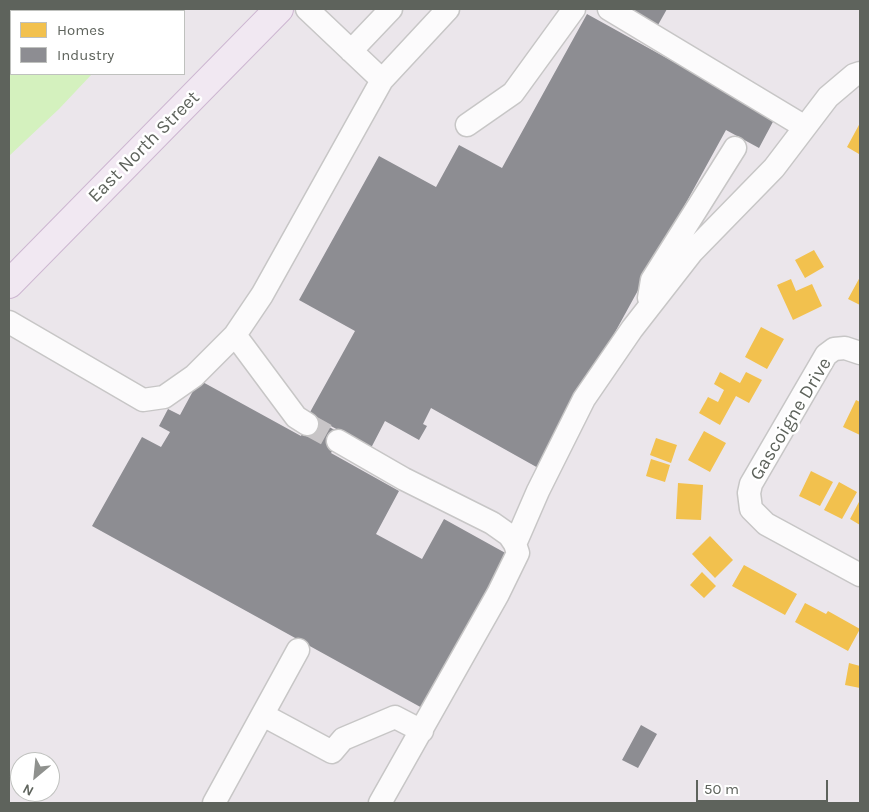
<!DOCTYPE html>
<style>
body{margin:0}
#map{position:relative;width:869px;height:812px;overflow:hidden;background:#ebe6eb;font-family:Karla,sans-serif}
canvas{display:block}
.frame{position:absolute;inset:0;border:10px solid #5e635c;pointer-events:none}
.legend{position:absolute;left:10px;top:10px;width:175px;height:65px;box-sizing:border-box;background:#fff;border:1px solid #bfc1be;margin:0;padding:6px 9px;list-style:none;font-size:15px;color:#5e635c}
.legend li{display:flex;align-items:center;gap:10px;height:25px}
.legend b{width:25px;border:1px solid #bfc1be}
.north{position:absolute;left:10px;top:752px;width:50px;height:50px;box-sizing:border-box;background:#fff;border:1px solid #bfc1be;border-radius:50%;rotate:208deg;font-size:14px;font-weight:700;line-height:20px;text-align:center;color:#5e635c}
.north::after{content:'';display:block;margin:auto;width:18px;height:22px;background:#8f918e;clip-path:polygon(50% 0,100% 100%,50% 72%,0 100%)}
.scale{position:absolute;left:696px;top:780px;width:132px;height:22px;box-sizing:border-box;border:2px solid #5e635c;border-top:0;padding-left:6px;font-size:15px;line-height:18px;white-space:nowrap;color:#5e635c;-webkit-text-stroke:4px #fff;paint-order:stroke}
</style>
<div id="map">
<canvas width="869" height="812"></canvas>
<div class="frame"></div>
<ul class="legend">
<li><b style="height:14px;background:#f2c14e"></b>Homes</li>
<li><b style="height:14px;background:#8d8d92"></b>Industry</li>
</ul>
<div class="north">N</div>
<div class="scale">50 m</div>
</div>
<script>
const c = document.querySelector('canvas').getContext('2d');
c.lineJoin = 'round';
function fillPath(path, color) { c.fillStyle = color; c.fill(path, 'evenodd'); }
const shape = rows => new Path2D(rows.map(r => 'M' + r).join(''));
function stroke(path, color, width, dash) { c.strokeStyle = color; c.lineWidth = width; c.lineCap = dash ? 'butt' : 'round'; c.setLineDash(dash || []); c.stroke(path); }
function drawText(font, color, halo, rows, align = 'center') {
  c.font = font + ' Karla,sans-serif'; c.lineWidth = 5; c.setLineDash([]); c.textBaseline = 'middle'; c.strokeStyle = halo; c.fillStyle = color; for (const [text, x, y, turn = 0] of rows) {
    c.save(); c.translate(x, y); c.rotate((+turn || 0) * Math.PI / 180); c.textAlign = isNaN(turn) ? turn : align; if (halo) c.strokeText(text, 0, 0); c.fillText(text, 0, 0); c.restore();
  }
}
const water = shape([
 [11,45,11,74,92,74,59,109,9,156,9,47]
]);
const homes = shape([
 [860,123,860,151,859,154,847,147],
 [814,250,824,267,805,278,795,260],
 [860,277,860,305,848,299],
 [791,279,796,291,812,284,822,306,793,320,777,285],
 [761,327,784,339,767,369,745,357],
 [720,372,740,383,746,372,762,380,749,403,736,396,720,425,699,413,708,397,718,402,724,390,714,384],
 [856,400,860,402,860,435,843,427],
 [704,431,726,443,710,472,688,460],
 [656,438,677,445,671,463,650,455],
 [651,459,670,465,665,482,646,476],
 [811,471,833,482,820,506,799,496],
 [839,482,857,492,842,519,824,510],
 [678,483,703,485,701,520,676,519],
 [860,500,860,525,850,519],
 [710,536,733,560,715,578,692,554],
 [744,565,797,594,785,615,732,586],
 [702,572,716,586,704,598,690,585],
 [805,603,826,614,828,611,860,629,848,651,795,622],
 [849,663,860,666,860,688,845,685]
]);
const industry = shape([
 [629,9,667,9,658,25],
 [587,14,775,118,759,148,726,130,540,469,431,408,423,424,427,426,419,440,385,421,371,448,309,414,355,331,299,300,379,156,436,187,459,145,502,168],
 [199,380,301,436,311,417,342,434,331,453,399,491,376,534,422,559,444,519,509,555,424,709,92,526,142,437,161,447,170,432,159,426,168,409,180,415],
 [641,725,657,734,638,768,622,760]
]);
const minorTunnel = shape([
 [307,424,338,441]
]);
const minor = shape([
 [307,9,382,80],
 [609,9,805,127],
 [351,51,391,9],
 [467,125,513,93,574,9],
 [649,298,652,280,735,148],
 [9,322,143,400,164,397,194,376,235,335,262,295,382,80,448,9],
 [235,335,296,417,307,424],
 [860,353,845,348,834,349,826,355,751,484,749,493,751,509,766,524,860,575],
 [338,441,404,479,492,523,509,535,515,544,518,553,498,594,380,803],
 [515,544,538,491,584,399,632,329,692,252,774,168,828,97,854,75,860,73],
 [263,715,332,752,343,739,395,717,422,731],
 [214,803,298,650]
]);
const major = shape([
 [9,284,279,9]
]);
const streetNames = [
 ["East North Street",144,147,-45],
 ["Gascoigne Drive",791,419,-59]
];
fillPath(water, '#d4f1be');
fillPath(homes, '#f2c14e');
fillPath(industry, '#8d8d92');
stroke(minorTunnel, '#c8c5c7', 22, [22, 11]);
stroke(minor, '#c7c6c6', 25);
stroke(major, '#cdb6d1', 30);
stroke(minor, '#fcfbfc', 22);
stroke(major, '#f1e8f2', 28);
drawText('19px', '#5e635c', '#fff', streetNames);
</script>
